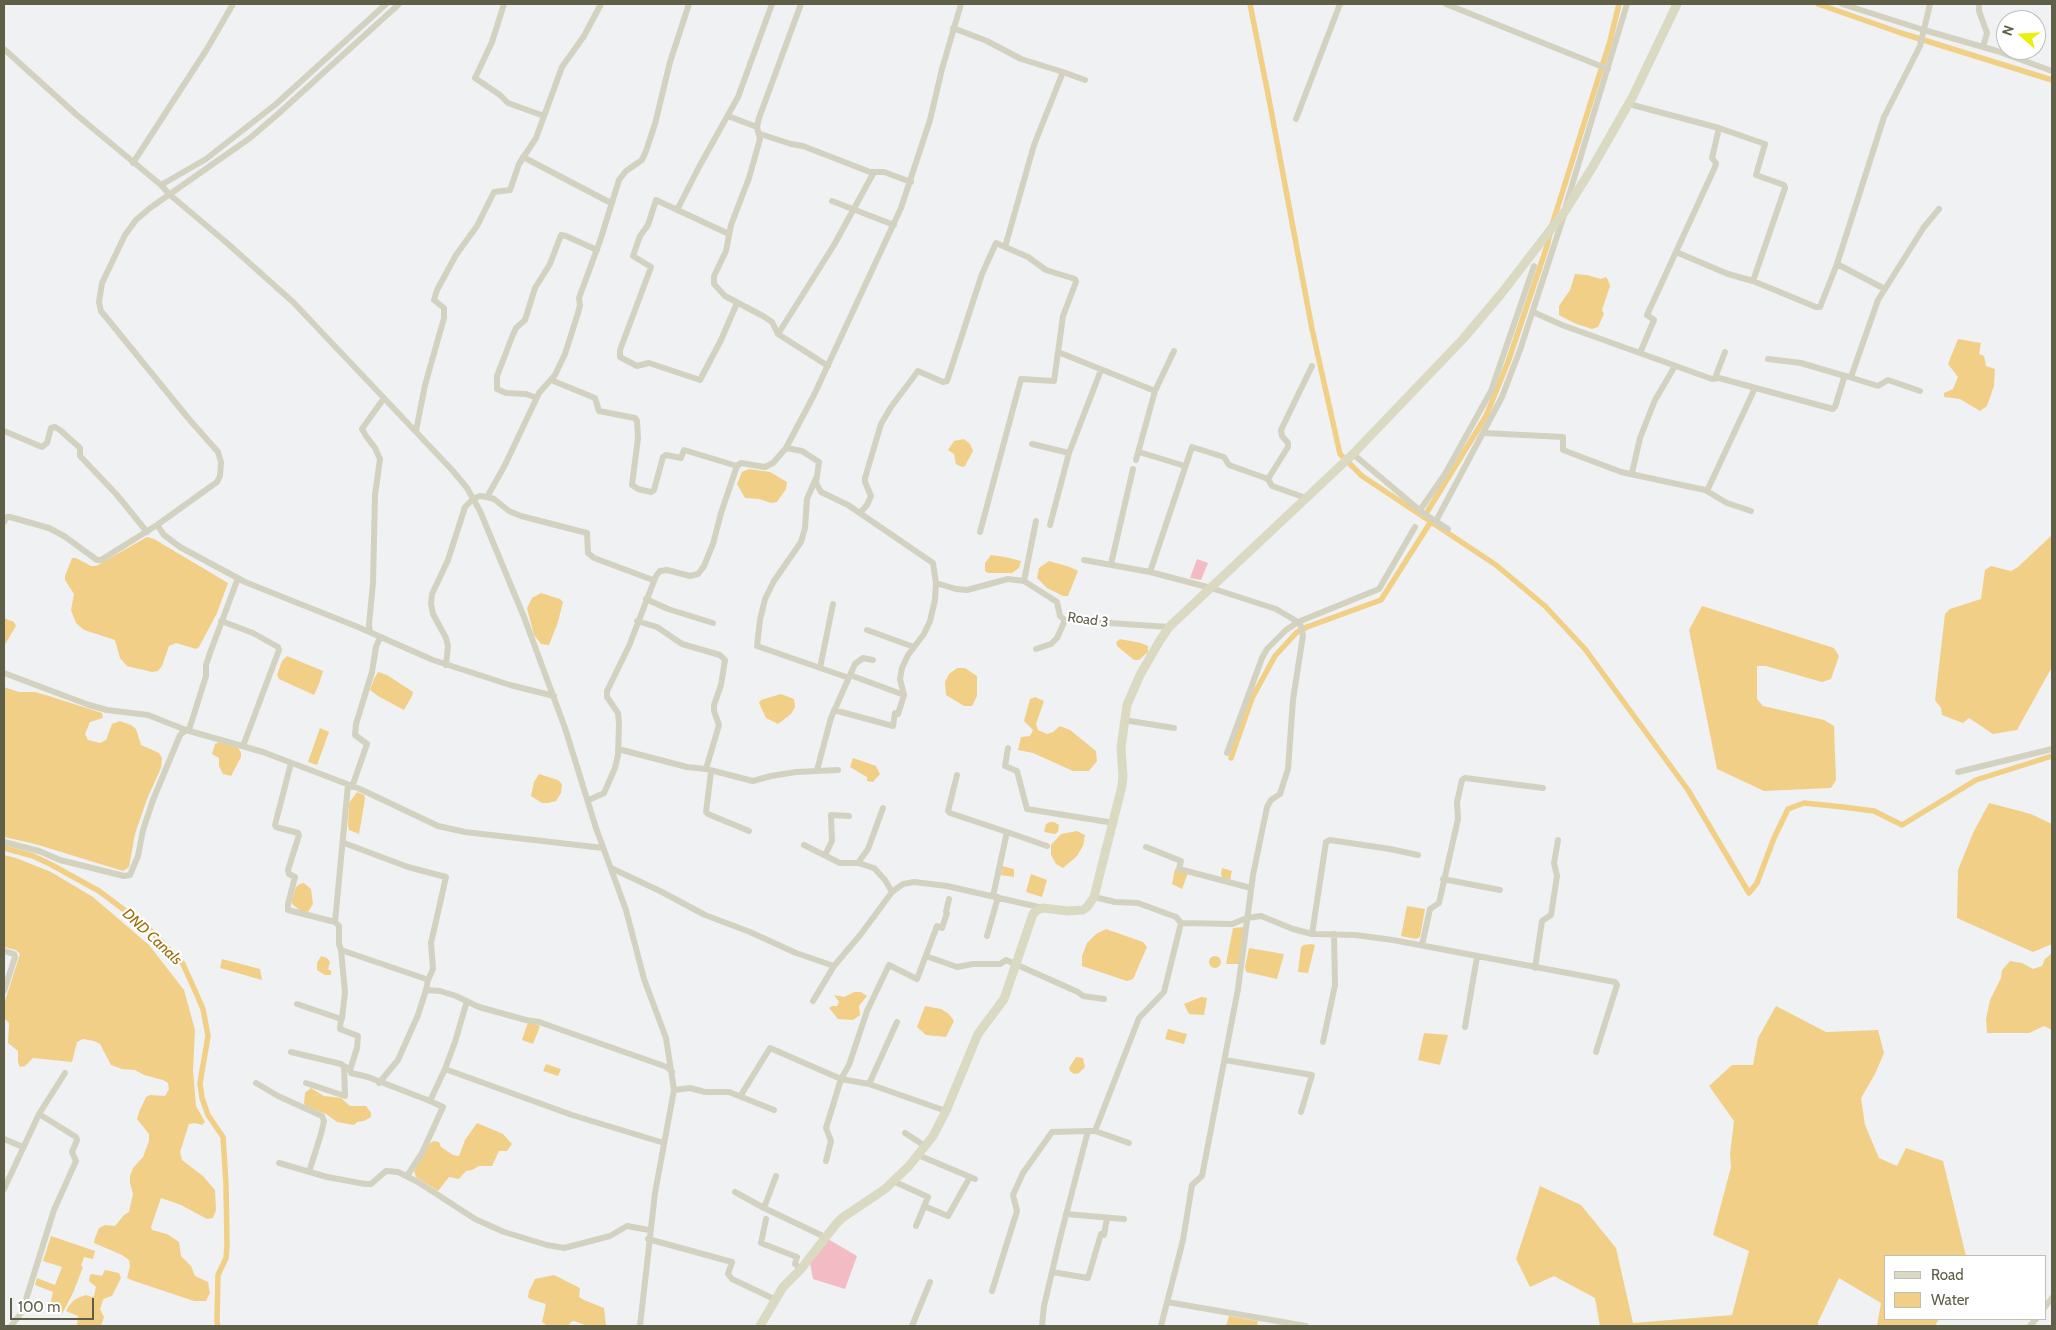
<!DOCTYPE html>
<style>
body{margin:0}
#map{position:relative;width:2056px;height:1330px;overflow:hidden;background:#f0f1f3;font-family:Cabin,sans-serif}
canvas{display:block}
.frame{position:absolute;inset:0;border:5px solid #5f5e47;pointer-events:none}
.legend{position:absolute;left:1884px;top:1255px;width:162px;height:65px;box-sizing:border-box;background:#fff;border:1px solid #bfbfb5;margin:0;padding:6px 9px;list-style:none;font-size:15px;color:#5f5e47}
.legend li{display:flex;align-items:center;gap:10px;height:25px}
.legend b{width:25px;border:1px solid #bfbfb5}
.north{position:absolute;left:1996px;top:10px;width:50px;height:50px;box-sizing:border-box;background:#fff;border:1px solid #bfbfb5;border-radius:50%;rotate:289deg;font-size:14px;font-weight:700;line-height:20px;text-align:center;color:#5f5e47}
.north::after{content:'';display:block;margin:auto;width:18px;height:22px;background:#e9f00d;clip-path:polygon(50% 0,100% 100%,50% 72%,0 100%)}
.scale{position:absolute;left:10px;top:1298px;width:84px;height:22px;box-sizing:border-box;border:2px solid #5f5e47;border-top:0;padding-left:6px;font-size:15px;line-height:18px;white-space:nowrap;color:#5f5e47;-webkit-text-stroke:4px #fff;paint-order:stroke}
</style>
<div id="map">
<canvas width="2056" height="1330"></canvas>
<div class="frame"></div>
<ul class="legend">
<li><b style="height:6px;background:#dadac2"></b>Road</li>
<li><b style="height:14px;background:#f2cf87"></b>Water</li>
</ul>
<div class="north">N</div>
<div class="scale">100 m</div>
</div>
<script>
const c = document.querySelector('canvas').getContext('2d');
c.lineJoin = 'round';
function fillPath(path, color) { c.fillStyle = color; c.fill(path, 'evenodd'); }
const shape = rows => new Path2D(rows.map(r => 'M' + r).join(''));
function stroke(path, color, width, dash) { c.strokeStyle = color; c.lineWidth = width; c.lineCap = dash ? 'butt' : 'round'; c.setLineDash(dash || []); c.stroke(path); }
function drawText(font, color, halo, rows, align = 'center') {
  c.font = font + ' Cabin,sans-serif'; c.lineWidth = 4.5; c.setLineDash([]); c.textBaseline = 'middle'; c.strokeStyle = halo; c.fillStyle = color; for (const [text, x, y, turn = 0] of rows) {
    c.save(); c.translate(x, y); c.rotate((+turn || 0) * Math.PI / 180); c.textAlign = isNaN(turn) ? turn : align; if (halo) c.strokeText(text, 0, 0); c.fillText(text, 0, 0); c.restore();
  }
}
const green = shape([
 [1197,559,1208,563,1201,580,1190,578],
 [828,1239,857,1256,845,1289,813,1279,810,1263]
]);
const water = shape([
 [1575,274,1587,275,1601,279,1606,277,1608,280,1610,286,1602,310,1604,314,1598,327,1592,329,1574,323,1559,315,1559,306,1570,290],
 [1958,339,1981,343,1979,354,1984,356,1986,366,1995,369,1994,386,1987,406,1980,411,1960,399,1944,397,1944,393,1953,389,1958,377,1948,364],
 [964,439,970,444,973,451,965,466,962,467,956,464,954,454,948,450,954,441],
 [749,469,770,472,787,482,786,489,777,502,771,503,759,499,745,498,737,484,742,472],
 [2052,535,2052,667,2017,730,1993,734,1969,718,1963,723,1942,715,1941,708,1935,700,1945,614,1950,609,1981,599,1985,570,1991,566,2011,571,2018,567],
 [147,537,154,539,228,583,217,613,199,647,196,649,176,643,169,646,162,666,158,671,152,672,127,666,120,658,115,640,84,630,76,623,71,610,74,594,65,580,65,576,72,558,76,558,91,566,96,566],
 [991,555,1005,557,1021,561,1019,568,1012,573,988,573,985,571,985,563],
 [1049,561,1070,567,1078,571,1068,596,1063,596,1047,588,1037,578,1039,568],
 [541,593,560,599,563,602,558,622,549,645,541,644,534,635,527,608,532,598],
 [1702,606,1834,648,1839,656,1831,679,1822,682,1766,666,1757,666,1757,699,1763,706,1824,720,1834,726,1836,780,1831,788,1764,791,1717,769,1689,630],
 [4,618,14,622,16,626,4,646],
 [1120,639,1141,643,1148,646,1148,652,1139,660,1134,660,1117,646,1116,642],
 [287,656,323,671,319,684,314,695,279,679,277,675,282,661],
 [957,668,965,668,977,676,977,696,972,706,964,706,946,695,945,682,949,674],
 [378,672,387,675,413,692,412,696,404,710,378,696,370,690,374,679],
 [4,687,19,692,35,692,49,696,102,713,103,718,90,722,85,734,88,740,100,743,106,740,112,724,120,721,131,725,136,729,141,745,159,753,162,758,161,768,147,799,135,834,129,867,123,871,35,844,4,837],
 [781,694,794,699,795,707,791,714,778,724,766,718,759,703,761,700],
 [1035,697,1044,701,1036,724,1038,730,1047,734,1053,732,1060,726,1070,730,1096,751,1097,761,1089,771,1073,771,1033,753,1018,750,1021,737,1030,736,1033,730,1024,721,1030,699],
 [320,728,329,732,317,765,308,762],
 [220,742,237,747,241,752,241,757,231,776,223,774,219,766,219,758,212,754,215,744],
 [853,758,876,766,880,774,873,782,867,781,867,777,850,767],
 [539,774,558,780,562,784,561,793,556,801,548,803,542,803,531,796,534,782],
 [357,792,364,795,365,799,359,834,349,830,348,826,349,803],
 [1989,803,2031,814,2052,824,2052,944,2033,952,1957,918,1958,870,1973,833],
 [1050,822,1054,822,1059,825,1058,832,1055,834,1044,832,1046,824],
 [1077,831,1085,835,1083,846,1077,856,1063,868,1056,864,1051,855,1051,845,1061,834],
 [4,855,16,858,51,872,93,897,149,945,184,990,195,1030,193,1070,196,1106,205,1122,202,1125,195,1123,189,1124,180,1152,182,1160,203,1176,215,1190,216,1210,213,1218,207,1219,181,1205,161,1198,151,1227,152,1230,167,1234,179,1242,181,1256,191,1266,195,1276,208,1282,210,1293,206,1301,194,1301,134,1281,127,1278,130,1266,129,1260,122,1255,94,1243,95,1238,99,1228,105,1225,115,1226,124,1215,129,1212,133,1194,130,1183,130,1176,133,1168,143,1157,149,1141,149,1134,137,1119,139,1112,146,1097,150,1095,165,1096,169,1089,168,1083,163,1080,144,1075,135,1070,122,1069,111,1065,100,1044,94,1041,83,1039,77,1042,72,1062,33,1058,25,1066,20,1067,18,1062,18,1051,8,1043,9,1023,4,1018,4,1004,20,954,16,950,4,947],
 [1002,866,1014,869,1014,877,1001,875],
 [1222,868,1232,871,1230,880,1223,879,1221,874],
 [1175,869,1188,873,1182,889,1172,884],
 [1031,874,1047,880,1042,897,1026,892],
 [304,883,311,889,313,904,308,912,301,911,292,904,292,899,296,887,300,884],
 [1407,906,1425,909,1420,937,1416,939,1401,936],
 [1244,927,1239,964,1226,964,1233,928],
 [1106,929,1143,942,1147,947,1133,979,1127,981,1082,966,1082,956,1087,943,1096,934],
 [1311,944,1315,945,1308,973,1298,972,1301,947,1304,945],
 [1249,948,1284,954,1277,979,1246,972,1245,967],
 [2052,953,2052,1030,2044,1026,2029,1033,1987,1033,1986,1019,1990,1000,2001,978,2002,970,2010,961,2022,963,2033,969,2042,966,2045,959],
 '1209 962a6 6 0 1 1 12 0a6 6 0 1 1-12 0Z',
 [321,956,327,958,330,962,328,969,331,971,331,975,325,975,317,970,317,963],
 [222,959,260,969,262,980,220,968],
 [854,992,861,992,867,996,859,1006,860,1015,853,1020,838,1019,829,1008,832,1006,837,1006,839,1002,834,995,844,997],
 [1201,997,1207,998,1204,1015,1189,1014,1184,1004],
 [925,1006,941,1009,949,1014,954,1021,946,1037,926,1035,917,1027],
 [1776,1006,1826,1032,1878,1030,1884,1053,1875,1074,1861,1098,1865,1125,1879,1158,1897,1166,1906,1148,1943,1161,1966,1256,1885,1256,1885,1319,1939,1319,1935,1326,1877,1326,1881,1303,1839,1278,1818,1322,1818,1326,1600,1326,1595,1298,1554,1276,1530,1287,1516,1259,1540,1186,1581,1205,1616,1248,1633,1323,1732,1315,1749,1251,1713,1235,1731,1167,1730,1154,1734,1121,1709,1086,1732,1065,1753,1065,1758,1038],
 [528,1022,540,1026,533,1044,522,1040],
 [1168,1029,1187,1034,1184,1044,1165,1039],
 [1424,1033,1448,1035,1440,1065,1418,1060],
 [1076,1057,1083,1058,1085,1067,1079,1073,1074,1074,1070,1071,1069,1068],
 [546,1064,561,1069,558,1076,543,1071],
 [311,1088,324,1096,341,1098,350,1106,366,1106,371,1113,371,1117,364,1121,357,1122,354,1125,337,1122,326,1114,306,1106,304,1104,305,1093],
 [477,1123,503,1134,512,1144,507,1151,499,1151,492,1166,479,1166,472,1170,466,1171,459,1179,449,1177,438,1191,416,1177,414,1171,430,1143,434,1141,439,1142,441,1147,453,1155,459,1156,465,1140],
 [51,1236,95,1251,93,1259,84,1257,81,1266,83,1267,73,1293,62,1314,53,1310,51,1301,53,1292,35,1285,37,1278,55,1285,62,1267,43,1261],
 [105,1270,119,1273,121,1278,112,1296,105,1298,103,1300,100,1309,104,1317,101,1326,77,1326,78,1316,66,1311,68,1307,74,1300,80,1297,86,1295,92,1297,94,1296,96,1287,89,1281,90,1275,92,1274,102,1276],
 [554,1275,578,1287,580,1289,579,1297,584,1300,604,1308,606,1326,588,1326,574,1321,571,1322,568,1326,548,1326,542,1322,546,1304,530,1299,528,1297,529,1291,535,1279],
 [1229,1316,1258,1321,1257,1326,1226,1326]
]);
const canal = shape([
 [1250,4,1268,94,1312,329,1340,454,1362,476,1496,565,1545,606,1585,649,1688,790,1749,893,1757,883,1774,838,1788,809,1804,803,1843,807,1874,811,1902,825,1976,780,2052,756],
 [1818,4,1901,33,2052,80],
 [1424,517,1486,416,1508,362,1547,246,1552,225,1610,41,1619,4],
 [1231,758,1252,698,1275,656,1296,633,1307,627,1381,600,1430,523],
 [4,848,33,856,50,864,99,891,127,912,152,932,183,964,196,993,203,1009,208,1036,200,1083,202,1098,208,1115,223,1137,226,1184,227,1245,226,1258,218,1275,217,1322,218,1326]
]);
const street = shape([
 [504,4,492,42,475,78,500,95,508,103,544,116],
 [801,4,759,118,757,127,760,139,749,178,731,225,726,251,714,276,714,284,725,296,763,316,772,322,778,334,828,366],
 [1446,4,1608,69],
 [1842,4,1924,30,1997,51,2052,71],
 [1979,4,1979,11,1987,33,1983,47],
 [953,28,987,41,1021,59,1063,72],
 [4,49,78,116,161,185,169,194,227,243,293,302,453,471,467,488,480,511,524,617,565,728,596,828,626,910,644,979,666,1038,674,1090,655,1193,640,1326],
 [1629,104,1719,128,1765,144,1756,175,1784,185,1785,188,1753,281],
 [728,116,757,127],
 [1296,119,1340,4],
 [760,134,791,144,803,146,870,172,884,172,911,182],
 [523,157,611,203],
 [133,163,207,49,233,4],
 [161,185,206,159,276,104,386,4],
 [832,201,894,225],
 [1566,205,1627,4],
 [677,210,699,167,738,97,772,4],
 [729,234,656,200,648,225,640,236,633,256,651,267,650,270,620,350,620,357,637,366,649,363,700,380,721,340,737,303],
 [1005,247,1034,145,1063,72,1085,80],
 [1676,252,1728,274,1753,281,1816,307,1820,307,1837,264,1884,117,1920,46,1930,4],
 [1837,264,1885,289],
 [1533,312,1562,325,1712,379,1719,378,1833,409,1835,407,1844,378,1846,376,1878,386,1888,380,1920,391],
 [778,334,834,245,874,172],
 [1058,352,1155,391],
 [1640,353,1654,320,1647,315,1715,167,1716,163,1712,158,1719,128],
 [1768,359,1801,363,1845,376],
 [1851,377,1878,300,1924,227,1939,209],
 [1715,378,1725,352],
 [551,380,595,398,599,411,635,418,637,421,638,438,632,485,638,489,651,492,654,490,663,457,666,455,681,458,684,450,737,466],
 [537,398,526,394,506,393,497,389,497,376,512,337,516,328,525,320,535,288,550,264,561,235,566,236,597,250],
 [4,431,42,447,47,443,51,428,55,427,60,430,80,448,80,456,117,495,147,532],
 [416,431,425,385,444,318,444,308,434,300,437,290,456,255,477,226,494,192,510,190,519,164,536,138,562,67,584,36,601,4],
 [1484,433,1563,437,1563,450,1621,472,1705,490,1727,503,1751,511],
 [1032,444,1069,453],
 [786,448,814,395,901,208,930,120,942,69,961,4],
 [1139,452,1185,466],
 [1353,454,1423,513,1448,529],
 [1136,460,1155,391,1174,351],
 [1632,473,1640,438,1655,400,1675,366],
 [816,478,807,499,805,528,801,542,774,581,765,599,760,620,757,646,849,678],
 [1268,479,1288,447,1288,443,1282,436,1281,430,1312,366],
 [1707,491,1755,388],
 [487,497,505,465,539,393,555,375,565,354,578,313,580,305,579,298,600,241,619,180,626,171,642,160,646,151,655,124,670,62,689,4],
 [1420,510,1445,474,1491,391,1534,266],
 [860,513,867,505,871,496,865,482,865,478,881,424,891,407,918,371,943,382,947,381,982,274,996,243,1028,257,1046,270,1075,279,1076,282,1063,316,1054,381,1021,379,980,532],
 [1436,521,1502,397,1520,350,1564,215],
 [4,522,7,517,10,517,49,528,64,536,97,560,101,560,157,525,217,482,220,476,221,462,218,452,188,418,101,311,99,302,102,283,125,235,136,220,150,208,250,138,278,114,399,4],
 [157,525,164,535,180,547,245,582,358,627,433,660,510,685,554,696],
 [1050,525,1069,453,1101,370],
 [1084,560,1150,572,1211,588,1276,609,1298,622,1300,624,1303,635,1293,700,1288,769,1280,794,1271,800,1267,807,1253,875,1238,989,1202,1176,1192,1185,1183,1240,1161,1326],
 [1111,564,1133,469],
 [1150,572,1192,447,1224,457,1229,465,1268,479,1272,486,1306,498],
 [1024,581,1036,521],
 [936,583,956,589,967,590,1008,579,1024,581,1057,602,1060,616,1065,620,1169,627],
 [646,599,668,609,713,623],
 [221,621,253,633,278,647,279,650,243,746],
 [637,621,657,627,682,644,720,655,725,660,721,685,714,705,714,711,719,725,706,769],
 [867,630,914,647],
 [370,632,369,625,373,583,375,495,380,459,375,448,366,436,362,429,384,398],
 [1036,649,1051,644,1057,638,1065,620],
 [446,665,448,646,446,638,433,614,431,604,432,594,448,560,465,507,473,499,480,496,487,497,494,499,509,511,521,516,587,533,588,553,594,558,653,580],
 [820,668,833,604],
 [4,673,89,705,107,710,148,715,186,730,263,752,360,789,438,826,465,832,603,848],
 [850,675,904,695],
 [1124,720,1174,728],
 [189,730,206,676,206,665,210,653,238,578],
 [1008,748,1005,766,1017,771,1027,809,1114,823],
 [618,749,687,767,706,769,753,781,771,776,796,772,838,770],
 [1227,753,1262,658,1267,649,1286,630,1298,622,1379,589,1415,527],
 [291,763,275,825,276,827,298,833,299,835,288,870,289,874,295,877,288,904,288,910,335,922,339,926,339,944,341,950,426,979,428,980,426,990,440,991,456,996,479,1007,526,1020,539,1022,667,1067,672,1072],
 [817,770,831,718,855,664,863,658,873,660],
 [711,772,706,812,708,814,749,831],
 [1958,772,2052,749],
 [957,775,948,811,950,813,1007,832,993,896],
 [352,787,367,744,355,735,356,724,372,672,376,647,380,637],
 [589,800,604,793,615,768,618,755,619,724,618,713,607,697,607,691,629,646,656,576,660,571,667,570,690,576,698,574,704,566,713,544,721,513,737,466,741,463,765,467,773,463,786,448,802,451,819,462,816,483,821,492,848,505,933,563,936,583,935,600,930,621,924,634,908,655,902,668,900,679,904,695,898,714,895,713,893,726,834,710],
 [1007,832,1047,846],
 [4,842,39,851,60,860,124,876,130,875,138,856,143,830,153,800,180,735,186,730],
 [344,843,408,867,446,877,431,943,433,969,428,980],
 [804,845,840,863,858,863,874,868,885,880,892,892],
 [1146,847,1181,861,1179,869,1251,888],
 [825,855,832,841,831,815,849,816],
 [858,863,868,849,883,808],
 [611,868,660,891,705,915,750,932,796,953,834,966],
 [1443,879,1500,890],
 [1094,897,1115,902,1138,903,1176,917,1181,923,1232,924,1247,918,1261,916,1293,929,1312,934,1355,935,1393,940,1615,982,1617,985,1596,1052],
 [335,922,348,785],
 [1312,934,1326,842,1330,840,1390,849,1418,855],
 [987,936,998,897],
 [1422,945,1430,909,1439,903,1458,819,1457,802,1462,780,1465,778,1543,788],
 [341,950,345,992,342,1019],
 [4,951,14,954,15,957,4,991],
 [926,956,957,967,973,964,1000,964,1006,960,1078,992,1083,996,1104,999],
 [1535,968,1542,921,1551,915,1557,876,1554,863,1558,840],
 [467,1001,455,1042,445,1069,572,1115,664,1143],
 [813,1001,834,966,861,934,892,892,903,884,914,882,947,886,1043,908],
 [297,1004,341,1019,340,1029,358,1036,357,1048,350,1070],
 [897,1022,869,1084,946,1111],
 [1465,1027,1477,957],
 [1323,1042,1335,985,1334,934],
 [291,1052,341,1064,350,1070,351,1073,368,1077,430,1101,445,1069],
 [1225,1060,1312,1075,1301,1112],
 [256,1083,278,1096,322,1116,324,1121,321,1134,309,1172],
 [306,1083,345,1096,344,1067],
 [379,1083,398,1060,418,1015,426,990],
 [674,1090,690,1088,705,1092,729,1092,774,1110],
 [741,1095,770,1048,841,1079,869,1084],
 [1095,1131,1129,1143],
 [905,1133,925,1146],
 [4,1139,23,1147],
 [918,1155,975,1179],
 [826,1161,831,1141,826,1128,841,1079,849,1065,867,1011,889,965,917,979,937,926,942,928,947,913,946,912,949,899],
 [279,1163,327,1177,365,1184,371,1184,386,1171,398,1172,418,1182,475,1219,504,1232,547,1245,564,1248,610,1236,627,1226,649,1230],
 [407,1176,422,1153,443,1107,430,1101],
 [776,1176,764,1208,825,1237],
 [893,1181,928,1197,916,1226],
 [4,1189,39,1114,65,1073],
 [735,1192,764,1208],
 [924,1206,948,1216,970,1177],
 [1066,1214,1124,1219],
 [766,1219,761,1243,797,1257,795,1264,801,1269],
 [648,1239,732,1262,728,1274,732,1279,774,1299],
 [1052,1272,1088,1278,1101,1234,1104,1235,1107,1218],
 [992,1291,1017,1211,1013,1195,1023,1173,1052,1132,1088,1131],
 [1167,1302,1306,1326],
 [2045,1307,2052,1298],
 [11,1326,22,1312,54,1210,76,1161,72,1152,77,1140,76,1137,39,1114],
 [912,1326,930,1282],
 [1042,1326,1044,1306,1060,1238,1088,1131,1095,1131,1139,1018,1164,992,1181,923],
 [2030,1326,2036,1319]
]);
const secondary = shape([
 [760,1326,783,1287,801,1269,836,1224,842,1218,885,1189,909,1166,933,1136,946,1111,978,1034,1004,999,1033,914,1037,910,1043,908,1068,911,1083,910,1087,907,1094,897,1122,786,1123,776,1121,748,1127,705,1140,675,1159,642,1169,627,1353,454,1463,339,1501,294,1565,211,1592,168,1633,96,1677,4]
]);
const streetNames = [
 ["Road 3",1088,620,8]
];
const waterNames = [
 ["DND Canals",152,937,43]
];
fillPath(green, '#f3bcc4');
fillPath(water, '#f2cf87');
stroke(canal, '#f2cf87', 5.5);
stroke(street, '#d3d2c0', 6);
stroke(secondary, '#dadac2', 9);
drawText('14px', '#5f5e47', '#fff', streetNames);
drawText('italic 15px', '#9d6c04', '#fff', waterNames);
</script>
